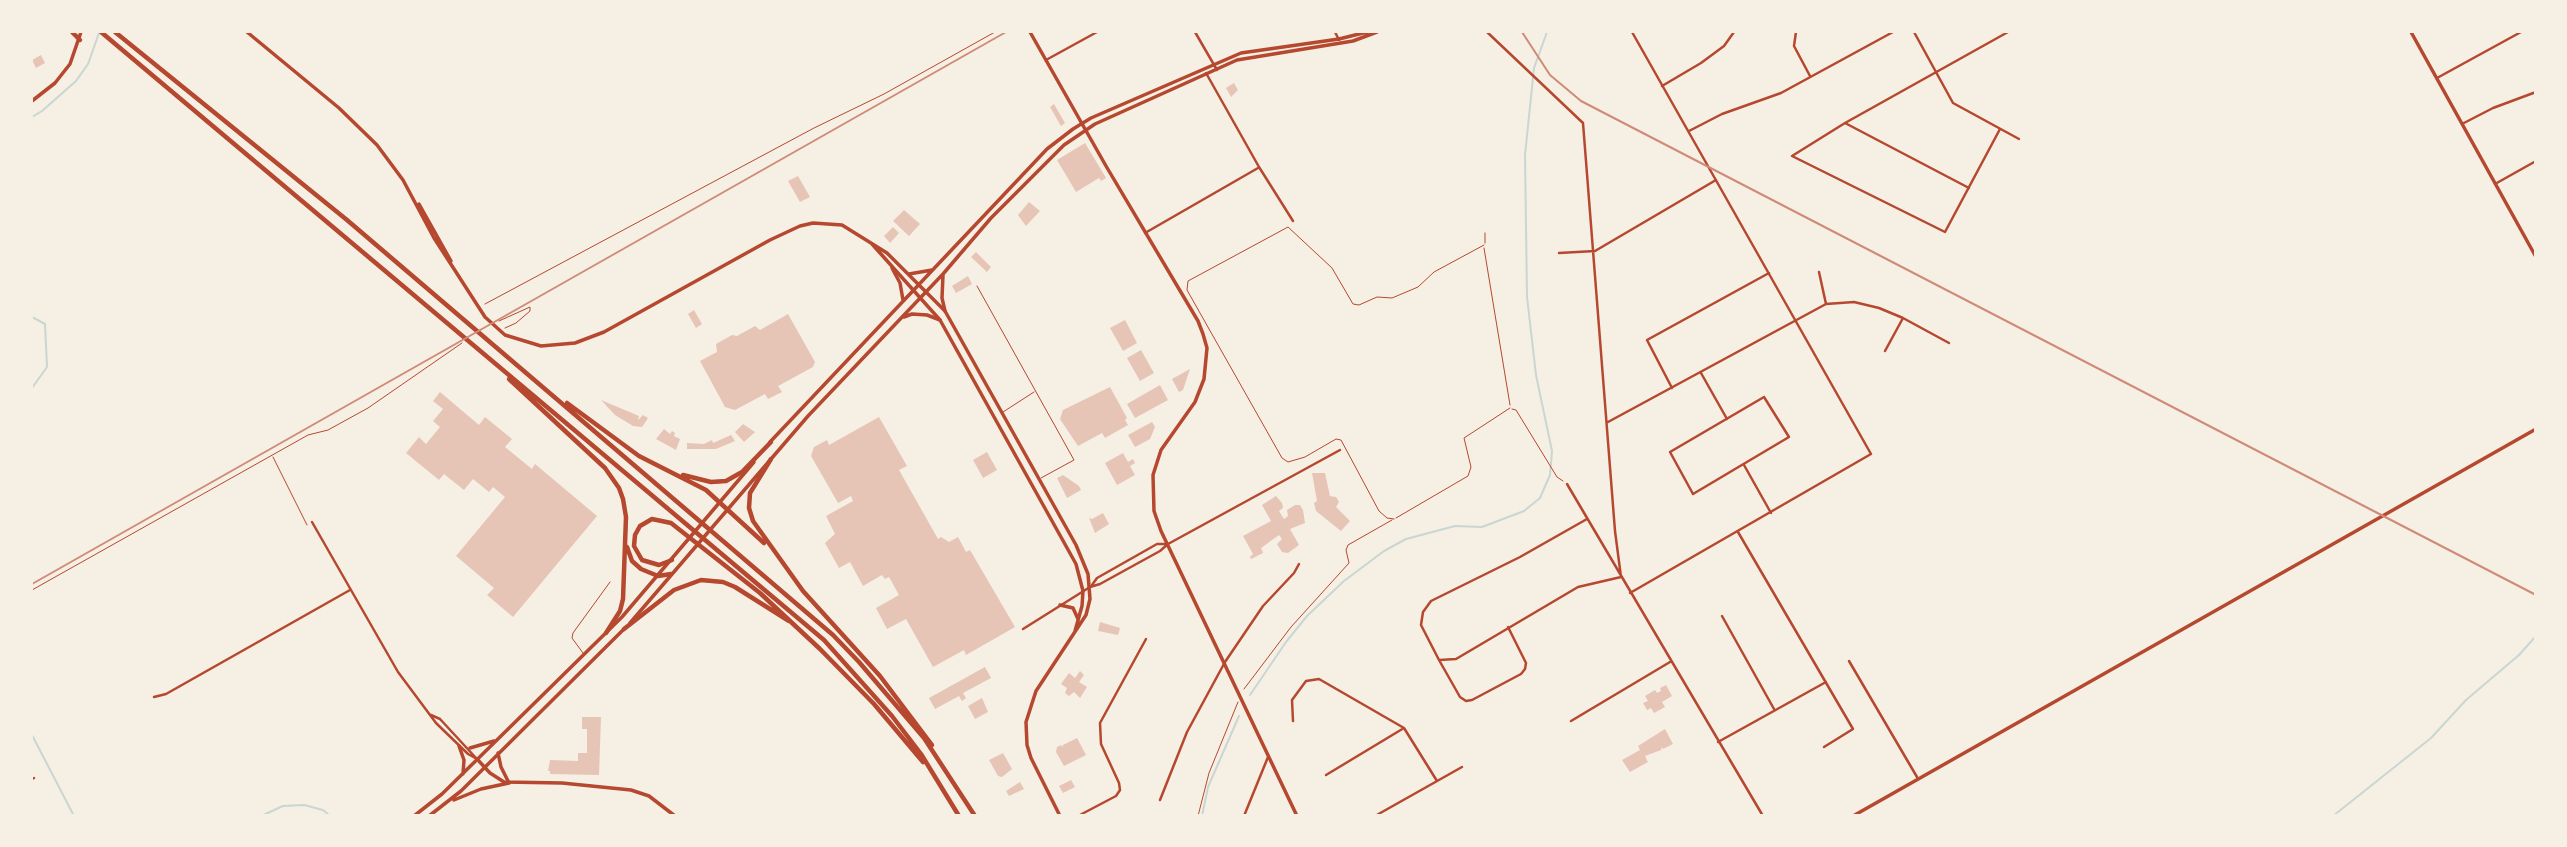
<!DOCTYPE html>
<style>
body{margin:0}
#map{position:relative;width:2567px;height:847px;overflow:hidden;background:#f6efe4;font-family:Ubuntu,sans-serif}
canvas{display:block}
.frame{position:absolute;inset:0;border:33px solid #f6efe4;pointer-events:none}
</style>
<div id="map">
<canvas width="2567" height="847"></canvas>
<div class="frame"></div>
</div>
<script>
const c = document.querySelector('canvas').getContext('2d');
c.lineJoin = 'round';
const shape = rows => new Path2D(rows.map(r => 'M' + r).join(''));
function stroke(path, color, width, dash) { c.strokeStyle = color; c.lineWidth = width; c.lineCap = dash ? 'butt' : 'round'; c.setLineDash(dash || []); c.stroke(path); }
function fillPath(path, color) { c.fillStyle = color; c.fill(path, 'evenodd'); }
const stream = shape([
 [32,117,42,111,76,81,88,64,99,33],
 [32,317,45,324,47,367,32,388],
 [1250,695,1286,642,1307,616,1344,581,1384,551,1406,539,1455,526,1482,527,1524,511,1540,498,1550,475,1552,451,1536,375,1527,297,1525,155,1534,68,1547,32],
 [32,735,74,816],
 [261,816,283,806,304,805,323,810,330,816],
 [1202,816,1208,787,1239,716],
 [2333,816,2431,738,2466,700,2519,655,2536,636]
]);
const building = shape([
 [41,55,45,63,36,68,32,60],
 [1234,83,1238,90,1231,97,1226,88],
 [1054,104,1065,123,1061,126,1050,107],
 [1085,143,1106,178,1101,181,1099,178,1076,192,1057,160],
 [798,176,810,197,800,202,788,181],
 [1029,202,1040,211,1026,226,1018,215],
 [904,210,920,224,909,236,893,221],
 [893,227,899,233,890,243,884,236],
 [976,252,991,267,987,272,971,257],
 [968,276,972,284,956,293,952,286],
 [694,310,702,324,696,328,688,314],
 [788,314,815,362,813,367,778,386,782,392,768,399,765,394,735,410,725,407,700,361,717,352,716,344,732,335,737,336,755,326,760,330],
 [1125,320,1137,343,1123,351,1110,328],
 [1141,350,1154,373,1140,381,1127,358],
 [1190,369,1183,390,1179,392,1172,379],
 [1160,385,1168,400,1135,418,1127,404],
 [1110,387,1127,418,1125,420,1128,425,1105,438,1102,433,1078,446,1060,419,1063,410],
 [440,392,479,425,485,417,512,439,505,447,532,469,535,464,597,516,513,617,487,595,494,588,456,556,505,497,493,487,489,492,473,479,464,490,444,474,439,480,406,453,419,437,426,444,440,427,433,421,443,409,433,401],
 [601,400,639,416,638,420,643,415,648,418,642,427,633,426,615,415],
 [879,417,907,466,899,470,938,539,941,537,949,542,958,537,966,552,970,550,1015,627,966,655,964,650,933,667,906,619,887,629,876,608,899,595,889,577,885,579,882,575,863,586,850,562,839,568,825,543,835,534,826,516,853,501,851,496,838,503,811,456,814,447,827,440,829,445],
 [1152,422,1155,427,1150,439,1135,447,1128,435],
 [743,424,755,432,744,442,735,432],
 [664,429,670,434,672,431,675,433,674,436,680,439,676,450,656,439],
 [731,435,735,441,716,449,687,449,687,443,704,444,712,440,713,443],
 [987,452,997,470,983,478,973,460],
 [1123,453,1128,462,1133,459,1135,463,1130,466,1135,475,1117,485,1105,463],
 [1312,473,1325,473,1330,496,1336,497,1339,502,1336,507,1350,521,1341,531,1316,511,1314,503,1317,501],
 [1063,475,1079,486,1081,490,1067,498,1057,478],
 [1276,496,1282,503,1283,508,1279,511,1284,519,1288,516,1287,510,1295,505,1300,505,1303,510,1305,523,1290,529,1299,545,1288,553,1282,552,1277,544,1282,539,1279,535,1261,548,1263,553,1251,559,1250,557,1253,554,1243,536,1271,521,1262,505],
 [1103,513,1109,524,1095,533,1089,518,1092,519],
 [1100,622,1120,628,1118,635,1098,631],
 [985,667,991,678,963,693,966,698,962,701,959,696,935,709,929,698],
 [1080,671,1084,675,1079,682,1087,687,1080,698,1074,692,1069,696,1065,693,1067,688,1061,684,1069,673,1075,678],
 [1666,685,1672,696,1662,702,1665,707,1654,713,1651,708,1647,710,1643,703,1648,701,1645,696,1655,690,1657,693,1661,691,1660,688],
 [982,698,988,712,975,719,968,706],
 [582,717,601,717,599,775,550,774,550,771,548,771,550,760,578,761,578,753,587,753,587,729,582,729],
 [1665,729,1673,744,1663,749,1662,747,1661,750,1645,756,1648,762,1630,772,1622,760,1640,750,1638,746],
 [1077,738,1086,755,1064,766,1056,752,1057,747,1062,745,1063,748,1063,745],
 [1003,753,1012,769,1002,777,998,776,989,760],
 [1071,780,1075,787,1063,793,1059,786],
 [1020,782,1024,789,1009,796,1006,791]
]);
const path = shape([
 [1485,233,1485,243],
 [1484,248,1510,405],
 [485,304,814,128,884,94,995,32],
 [499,321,530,307,530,311,516,323,505,328],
 [1512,409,1516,410,1557,477,1563,481],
 [273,457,307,525],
 [1396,518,1468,476,1471,467,1464,438,1510,408],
 [1394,519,1387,518,1379,511,1341,440,1336,439,1305,457,1288,462,1282,458,1187,290,1188,281,1288,227,1332,268,1353,304,1359,305,1377,297,1392,298,1418,287,1434,272,1484,245],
 [32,590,308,435,328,430,368,408,462,343],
 [1244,689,1291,627,1349,563,1346,550,1348,545,1392,520],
 [1198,816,1209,773,1238,702]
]);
const service = shape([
 [977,286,1074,460,1041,478],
 [1003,412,1034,392],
 [583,653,572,638,573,633,610,582]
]);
const minor = shape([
 [1195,32,1217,70],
 [1335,32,1339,40],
 [1487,32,1583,123,1615,531,1621,577],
 [1796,32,1794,46,1810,76],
 [1914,32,1953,103,2019,139],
 [1046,60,1097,32],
 [1206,73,1259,167,1293,221],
 [2437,78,2521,32],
 [1662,86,1701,63,1724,46,1734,32],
 [1845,123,1969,188],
 [2462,124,2493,108,2536,92],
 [2000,129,1945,232,1792,156,1845,123,2008,32],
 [1689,131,1722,114,1781,93,1893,32],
 [2495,184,2536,161],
 [1145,233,1258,168],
 [1559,253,1595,251,1716,180],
 [1819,272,1826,304],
 [1885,351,1903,318],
 [1701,373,1727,419],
 [1672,388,1647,340,1769,273],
 [1764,397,1789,437,1693,494,1670,452,1764,397],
 [1608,422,1826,304,1854,302,1879,308,1903,318,1949,343],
 [1744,465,1771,513],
 [1567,484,1763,816],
 [1587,519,1520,557,1431,601,1423,612,1421,625,1439,660,1456,659,1578,587,1621,577],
 [312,522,398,672,436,723,468,754,477,759],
 [1738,532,1853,729,1824,747],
 [1092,585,1097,578,1157,544,1168,544],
 [1630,593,1871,454,1632,32],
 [1722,616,1774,709],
 [1023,629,1090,587,1100,584,1160,551,1168,544,1340,450],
 [1439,660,1460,697,1466,701,1472,700,1521,674,1525,669,1526,663,1508,627],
 [1849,661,1917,777],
 [154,697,166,694,350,590],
 [431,715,440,719,476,758],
 [1293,721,1292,700,1306,681,1319,679,1404,728,1437,781],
 [1571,721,1670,662],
 [1718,742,1826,682],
 [1326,775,1404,728],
 [32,779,34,778],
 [1160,800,1187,732,1225,662,1263,606,1294,573,1299,564],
 [1078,816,1116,796,1120,790,1119,783,1101,744,1100,723,1146,639],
 [1244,816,1268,757],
 [1375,816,1462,767]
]);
const tertiary = shape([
 [247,32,339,108,377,145,403,180],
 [1030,32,1106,166,1198,321,1203,334,1207,348,1204,379,1195,402,1161,450,1153,475,1154,511,1161,531,1297,816],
 [2411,32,2536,257],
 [403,180,434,238,485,317,505,335,541,346,575,343,604,332,770,240,800,226,813,223,842,225,887,253,945,311,1076,545,1088,574,1090,599,1086,615,1036,691,1026,722,1027,745,1031,758,1060,816],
 [419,204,451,261],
 [872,244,940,320,1076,564,1083,591,1082,606,1075,631],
 [1060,605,1073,608,1078,619],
 [477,759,490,773,504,782,562,783,631,790,649,796,675,816],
 [1853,816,2536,429]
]);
const secondary = shape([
 [32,101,55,83,70,64,81,32],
 [892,268,900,283,903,300],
 [909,274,932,270],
 [943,275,942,298,945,311],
 [904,317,912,314,927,315,940,320],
 [770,442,1047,149,1073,129,1091,118,1241,53,1339,39,1367,32],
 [630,623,808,416,943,274,991,218,1064,145,1095,124,1237,60,1353,41,1377,32],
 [459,746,464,760,463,774],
 [470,748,494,741],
 [454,800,481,789,509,783,501,767,498,753],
 [414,816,442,794,622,617,754,462],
 [429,816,461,791,625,628]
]);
const motorway = shape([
 [72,32,80,40],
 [101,32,824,640,892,716,921,754,959,816],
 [115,32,347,220,833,635,859,662,924,738,975,816],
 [509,379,605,468,619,488,623,499,626,517,623,599,620,611,606,633],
 [567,403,639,456,706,490,764,543],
 [771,459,750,493,749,508,753,521,803,591,880,676,932,745],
 [683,475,711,482,726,481,742,472,771,442],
 [627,547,632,561,641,569,658,576,671,574],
 [672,560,659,565,642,560,634,546,635,535,640,526,652,519,671,523,760,593,820,649,874,704,923,762],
 [624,629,674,590,701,580,723,582,735,587,789,621]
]);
const rail = shape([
 [1522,32,1550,75,1581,101,2536,595],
 [32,584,1006,32]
]);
stroke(stream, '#c9d6d2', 2);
fillPath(building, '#e6c5b7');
stroke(path, '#b5482f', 1);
stroke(service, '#b5482f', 1);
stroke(minor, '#b5482f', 2.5);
stroke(tertiary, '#b5482f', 3.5);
stroke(secondary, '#b5482f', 3.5);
stroke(motorway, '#b5482f', 4.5);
stroke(rail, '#cf8b77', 2);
</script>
